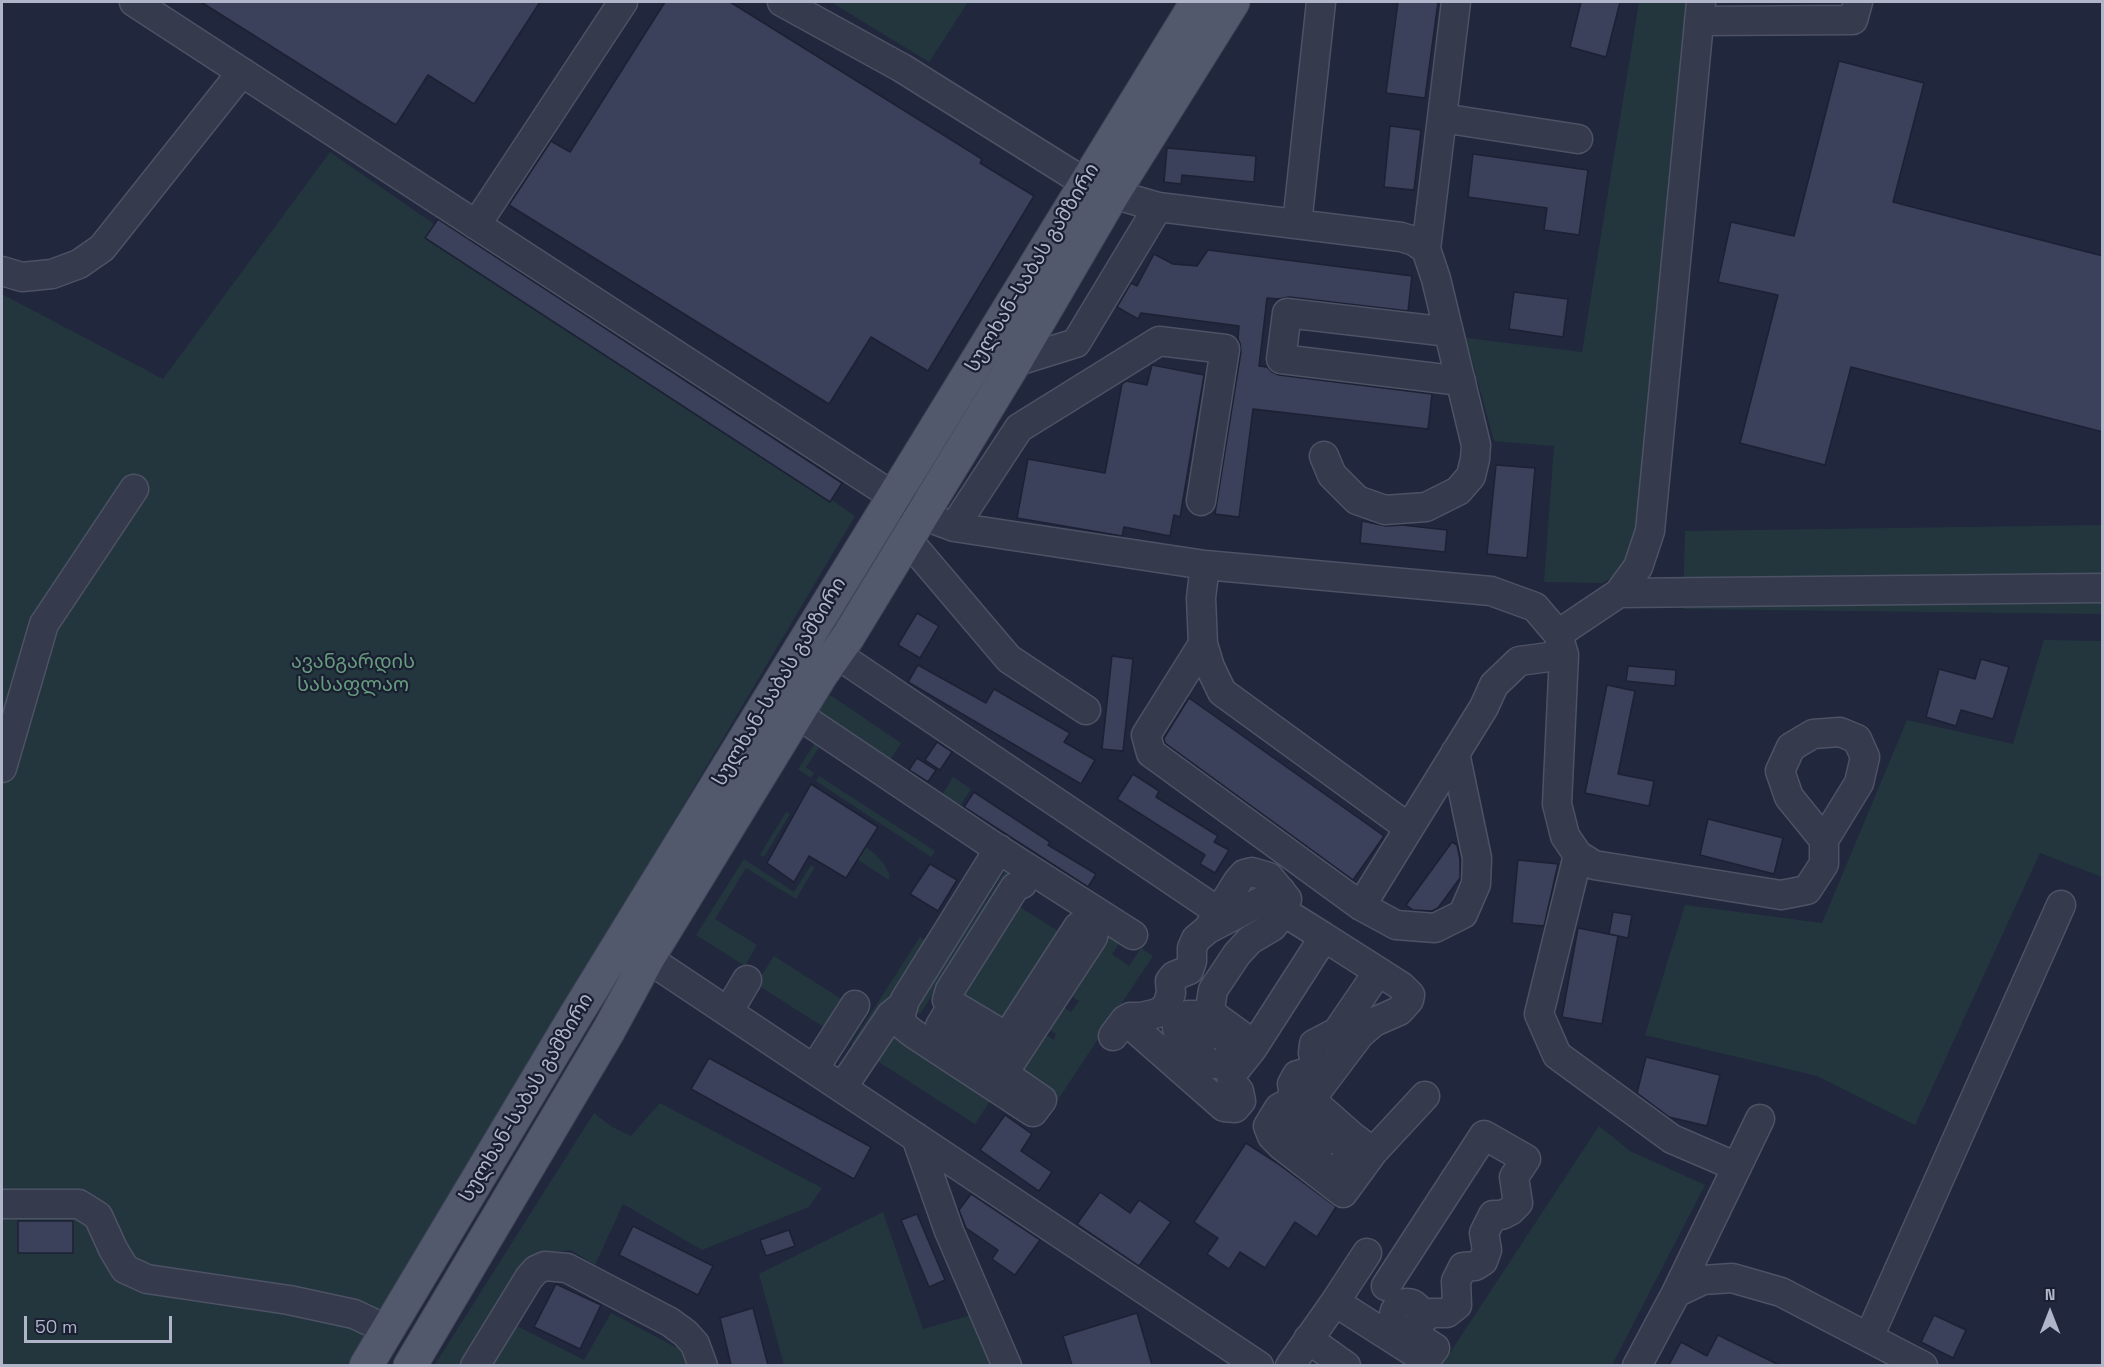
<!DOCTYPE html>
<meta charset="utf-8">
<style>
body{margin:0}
#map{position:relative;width:2104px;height:1367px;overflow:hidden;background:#21273d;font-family:"Space Grotesk",sans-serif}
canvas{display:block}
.frame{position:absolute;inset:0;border:3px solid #b0b5c9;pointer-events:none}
.north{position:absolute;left:2020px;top:1283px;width:60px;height:60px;-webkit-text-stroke:4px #1a1f32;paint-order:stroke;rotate:0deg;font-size:16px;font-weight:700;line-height:24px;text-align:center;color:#b0b5c9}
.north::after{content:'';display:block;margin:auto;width:21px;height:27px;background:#b0b5c9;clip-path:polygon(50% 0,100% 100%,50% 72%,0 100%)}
.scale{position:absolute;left:24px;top:1316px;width:148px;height:27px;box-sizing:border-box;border:3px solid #b0b5c9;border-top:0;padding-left:8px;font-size:18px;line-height:21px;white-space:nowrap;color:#b0b5c9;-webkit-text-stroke:4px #1a1f32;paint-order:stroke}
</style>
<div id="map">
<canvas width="2104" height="1367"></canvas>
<div class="frame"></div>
<div class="north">N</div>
<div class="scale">50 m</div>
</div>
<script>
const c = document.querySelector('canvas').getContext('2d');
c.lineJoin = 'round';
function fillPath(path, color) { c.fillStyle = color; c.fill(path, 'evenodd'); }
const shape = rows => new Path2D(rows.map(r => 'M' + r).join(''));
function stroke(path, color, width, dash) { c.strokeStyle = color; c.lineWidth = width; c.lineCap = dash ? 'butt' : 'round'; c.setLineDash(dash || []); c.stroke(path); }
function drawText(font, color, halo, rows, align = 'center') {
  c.font = font + ' "Space Grotesk","Noto Sans Georgian",sans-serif'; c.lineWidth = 4.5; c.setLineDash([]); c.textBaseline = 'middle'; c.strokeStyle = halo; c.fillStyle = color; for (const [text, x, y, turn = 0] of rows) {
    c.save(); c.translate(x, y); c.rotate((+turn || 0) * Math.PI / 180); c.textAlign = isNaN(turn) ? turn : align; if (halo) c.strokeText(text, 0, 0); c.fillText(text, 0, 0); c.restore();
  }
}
const green = shape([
 [831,2,968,2,929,62],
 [1639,2,1690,2,1643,527,1621,573,1602,583,1544,582,1554,446,1494,441,1466,338,1582,352],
 [330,152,855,516,351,1365,2,1365,2,294,163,379],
 [2102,525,2102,614,1683,609,1685,531],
 [2044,640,2102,641,2102,877,2040,853,1915,1125,1817,1076,1645,1035,1685,905,1822,923,1907,720,2013,744],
 [830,695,901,743,885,768,813,720],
 [817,740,822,743,806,767,814,773,811,778,798,769],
 [819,776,935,851,931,857,816,781],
 [953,777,971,789,958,809,942,795],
 [786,812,790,814,764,857,760,855],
 [866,847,876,855,884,864,889,874,889,880,858,860],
 [744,859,794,892,811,865,815,867,796,899,746,868,715,919,757,945,745,966,696,935],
 [1012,860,1013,866,965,943,920,1014,915,1011],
 [1009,900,1058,931,998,1028,949,998],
 [1104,928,1124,936,1112,954,1129,966,1141,948,1153,956,1057,1101,1014,1071,1039,1031,1054,1040,1056,1034,1043,1025,1057,1003,1071,1012,1079,1001,1065,992],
 [920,937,932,945,882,1023,994,1095,975,1124,851,1044],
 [774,956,854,1007,836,1035,756,984],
 [660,1103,822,1188,809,1207,702,1250,623,1204,595,1265,571,1250,532,1255,463,1365,434,1366,594,1113,612,1127,631,1136],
 [1599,1126,1630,1151,1705,1185,1612,1365,1442,1365],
 [883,1212,923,1329,975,1314,992,1365,784,1365,759,1274],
 [611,1313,685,1352,686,1365,495,1366,491,1363,517,1326,584,1360]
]);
const building = shape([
 [201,2,540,2,474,104,428,75,396,125,201,2],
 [665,2,730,2,982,159,980,163,1034,196,928,371,871,337,829,404,509,205,551,141,570,152,665,2],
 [1398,2,1438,2,1425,98,1386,93,1398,2],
 [1581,2,1620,2,1606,57,1570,47,1581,2],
 [1839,61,1924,83,1893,202,2103,256,2103,432,1851,367,1825,465,1740,443,1778,295,1718,282,1731,222,1794,236,1839,61],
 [1390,126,1421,130,1414,190,1384,187,1390,126],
 [1167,148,1256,156,1254,182,1182,175,1181,184,1164,182,1167,148],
 [1473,154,1588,170,1579,235,1544,230,1547,208,1468,197,1473,154],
 [438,219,842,483,830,502,425,238,438,219],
 [1208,250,1412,276,1408,311,1289,297,1278,299,1267,298,1259,366,1267,367,1272,372,1279,375,1432,394,1428,429,1253,409,1239,517,1215,514,1241,352,1240,343,1238,339,1239,326,1141,313,1138,319,1117,307,1131,283,1137,286,1154,254,1173,264,1197,266,1208,250],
 [1514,292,1568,299,1563,337,1509,329,1514,292],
 [1152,365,1204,375,1180,517,1174,515,1170,536,1124,527,1122,536,1017,518,1028,459,1105,473,1122,384,1126,381,1147,385,1152,365],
 [1496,465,1535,468,1527,558,1487,554,1496,465],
 [1362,521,1386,526,1402,525,1447,530,1445,552,1360,543,1362,521],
 [917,613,939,626,920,658,898,645,917,613],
 [1112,656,1133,659,1123,751,1102,749,1112,656],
 [1981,659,2009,667,1993,719,1961,710,1956,726,1926,717,1939,669,1975,679,1981,659],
 [918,665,986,703,994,689,1070,733,1064,742,1095,760,1081,784,908,682,918,665],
 [1628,666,1676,670,1675,686,1626,681,1628,666],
 [1607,685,1635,691,1618,774,1654,781,1649,806,1585,793,1607,685],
 [1189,698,1384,836,1353,880,1165,743,1164,738,1189,698],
 [937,742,952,752,940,770,925,760,937,742],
 [917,758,936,770,928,782,909,770,917,758],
 [1133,774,1159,791,1156,797,1218,836,1214,842,1229,850,1215,873,1200,864,1205,855,1117,799,1133,774],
 [811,784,878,827,846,878,809,856,794,882,767,863,811,784],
 [974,792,1050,842,1048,845,1096,874,1088,887,964,807,974,792],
 [1708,819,1783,838,1774,874,1700,855,1708,819],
 [1452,842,1457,845,1460,859,1460,878,1438,908,1432,911,1413,910,1406,905,1452,842],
 [1518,860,1558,864,1544,926,1512,923,1518,860],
 [930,864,957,880,938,911,910,894,930,864],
 [1613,912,1632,915,1628,938,1609,934,1613,912],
 [1578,928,1618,936,1602,1024,1562,1017,1578,928],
 [1646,1057,1720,1075,1707,1126,1669,1117,1637,1093,1646,1057],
 [709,1058,871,1147,854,1179,691,1089,709,1058],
 [1005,1115,1032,1134,1021,1151,1052,1172,1039,1191,980,1150,1005,1115],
 [1246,1143,1277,1163,1336,1207,1317,1237,1295,1222,1265,1268,1240,1252,1229,1269,1207,1254,1218,1238,1194,1222,1246,1143],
 [1100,1192,1130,1213,1139,1200,1171,1222,1139,1266,1077,1224,1100,1192],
 [971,1194,1040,1240,1015,1275,992,1259,998,1250,966,1228,959,1210,971,1194],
 [917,1214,945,1280,929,1287,901,1220,917,1214],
 [18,1221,73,1221,73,1253,18,1253,18,1221],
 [633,1226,713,1266,698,1295,619,1255,633,1226],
 [789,1230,795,1246,766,1256,760,1240,789,1230],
 [556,1284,601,1305,580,1349,534,1327,556,1284],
 [753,1308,768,1365,731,1365,720,1318,753,1308],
 [1137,1313,1152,1365,1072,1365,1063,1336,1137,1313],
 [1934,1315,1966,1330,1953,1358,1921,1342,1934,1315],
 [1718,1335,1779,1365,1669,1365,1681,1342,1707,1356,1718,1335]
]);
const minor = shape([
 [134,2,922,515,954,527,1205,565,1491,591,1535,607,1558,634,1564,655,1557,804,1565,836,1578,855,1594,865,1781,895,1807,890,1824,864,1824,840,1789,797,1780,771,1791,747,1813,734,1840,732,1857,739,1865,757,1859,783,1824,840],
 [782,2,902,68,1084,182,1113,194,1158,207,1401,237,1414,241,1426,249,1436,279,1476,445,1475,459,1471,476,1458,491,1426,507,1385,510,1357,500,1332,475,1324,456],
 [1699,21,1853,20,1858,2],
 [1442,118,1578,139],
 [1297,224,1321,2],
 [476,225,623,2],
 [1426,249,1456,2],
 [2,271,22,277,52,274,79,264,102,248,242,72],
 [1449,332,1287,313,1281,359,1461,381],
 [1015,362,1076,343,1158,207],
 [954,527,1019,428,1159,341,1225,349,1201,501],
 [907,539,1009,659,1086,710],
 [1205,565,1201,598,1203,644,1210,667,1222,692,1409,828],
 [1619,593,2102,588],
 [1558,634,1619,593,1638,567,1650,531,1701,2],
 [1203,644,1146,735,1151,753,1361,906,1396,925,1435,928,1463,914,1476,884,1477,858,1455,753],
 [835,653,1219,912],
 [797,714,995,847,1133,935],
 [2,768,44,624,134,489],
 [999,849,905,1000,900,1018,905,1027,914,1034,1033,1112,1042,1100,1003,1073,1002,1072,1000,1064,999,1058,985,1047,986,1038,982,1031,971,1029,967,1031,961,1037,957,1039,953,1040,942,1034,940,1026,946,1016,958,1015,966,1025,965,1033,962,1042,966,1049,973,1053,981,1052,984,1049,1000,1064,1009,1065,1093,937,1094,929,1088,923,1084,923,1078,927,1012,1029,1006,1035,995,1030,950,1003,947,1000,950,990,1015,887,1022,884],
 [1578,855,1539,1014,1557,1055,1672,1139,1737,1167],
 [1361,906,1484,707,1494,685,1519,661,1564,655],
 [1210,928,1281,891],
 [1324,937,1401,986,1410,995,1409,1000,1399,1011,1374,1022,1360,1034,1317,1091,1315,1101,1318,1106,1353,1137,1373,1152],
 [629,946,1259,1366],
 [1378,972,1337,1032,1314,1044,1313,1053,1315,1064,1309,1072,1297,1075,1292,1084,1294,1095,1288,1103,1279,1108,1268,1126,1272,1136,1282,1146,1343,1193,1373,1152,1425,1096],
 [728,1012,747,980],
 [1125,1020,1224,1107,1235,1108,1241,1101,1239,1091,1232,1083,1231,1075,1236,1069],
 '1200 1049a15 15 0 1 1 30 0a15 15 0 1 1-30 0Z',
 [1113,1036,1125,1020,1130,1017,1141,1017,1158,1013,1167,1006,1171,993,1170,981,1174,976,1189,970,1192,961,1192,948,1196,939,1208,929,1238,881,1244,874,1252,872,1269,877,1287,899,1284,912,1272,927,1250,940,1237,954,1213,990,1210,1009,1216,1017,1245,1038,1252,1049,1236,1069,1220,1064],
 [1203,1040,1192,1044,1182,1041,1179,1037,1177,1028,1180,1020,1188,1015,1197,1015,1202,1018,1206,1027,1205,1038],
 [1252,1049,1324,937,1284,912],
 [814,1069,855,1005],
 [842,1088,891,1015,902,1006],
 [916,1137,949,1231,1007,1366],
 '1317 1154a15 15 0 1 1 30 0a15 15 0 1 1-30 0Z',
 [1320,1145,1309,1149,1299,1145,1294,1133,1297,1124,1305,1119,1310,1119,1319,1123,1324,1132,1322,1142],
 [2,1204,79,1204,98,1216,113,1249,125,1269,147,1279,289,1300,354,1314,388,1330],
 [1367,1253,1335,1302,1426,1360,1435,1348,1415,1335,1418,1324,1430,1313,1447,1313,1457,1305,1456,1281,1463,1267,1475,1266,1483,1261,1487,1250,1484,1233,1493,1215,1502,1215,1510,1211,1518,1203,1514,1177,1526,1159,1484,1135,1386,1286],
 [1676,1293,1760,1119],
 '1394 1316a13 13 0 1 1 26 0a13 13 0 1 1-26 0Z',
 [1869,1337,2061,905],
 [1308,1339,1346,1366],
 [475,1366,529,1278,536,1270,545,1266,567,1268,670,1322,685,1333,695,1344,703,1366],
 [1290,1366,1335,1302],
 [1637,1366,1676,1293,1703,1280,1732,1278,1781,1292,1923,1366]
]);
const major = shape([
 [366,1366,577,1013,1197,2],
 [410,1366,609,1030,648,958,821,675,848,637,1015,362,1113,194,1233,2]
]);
const streetNames = [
 ["სულხან-საბას გამზირი",1033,268,-59],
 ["სულხან-საბას გამზირი",780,682,-59],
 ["სულხან-საბას გამზირი",527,1098,-59]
];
const parkNames = [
 ["ავანგარდის",353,663],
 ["სასაფლაო",353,686]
];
fillPath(green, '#23363e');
fillPath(building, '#3b415b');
stroke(building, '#1c2134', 1.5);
stroke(minor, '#4d5265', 31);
stroke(major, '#3e4356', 35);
stroke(minor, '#353a4d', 28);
stroke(major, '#53596d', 33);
drawText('20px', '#b0b5c9', '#1a1f32', streetNames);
drawText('20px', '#669b7d', '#1a1f32', parkNames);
</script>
